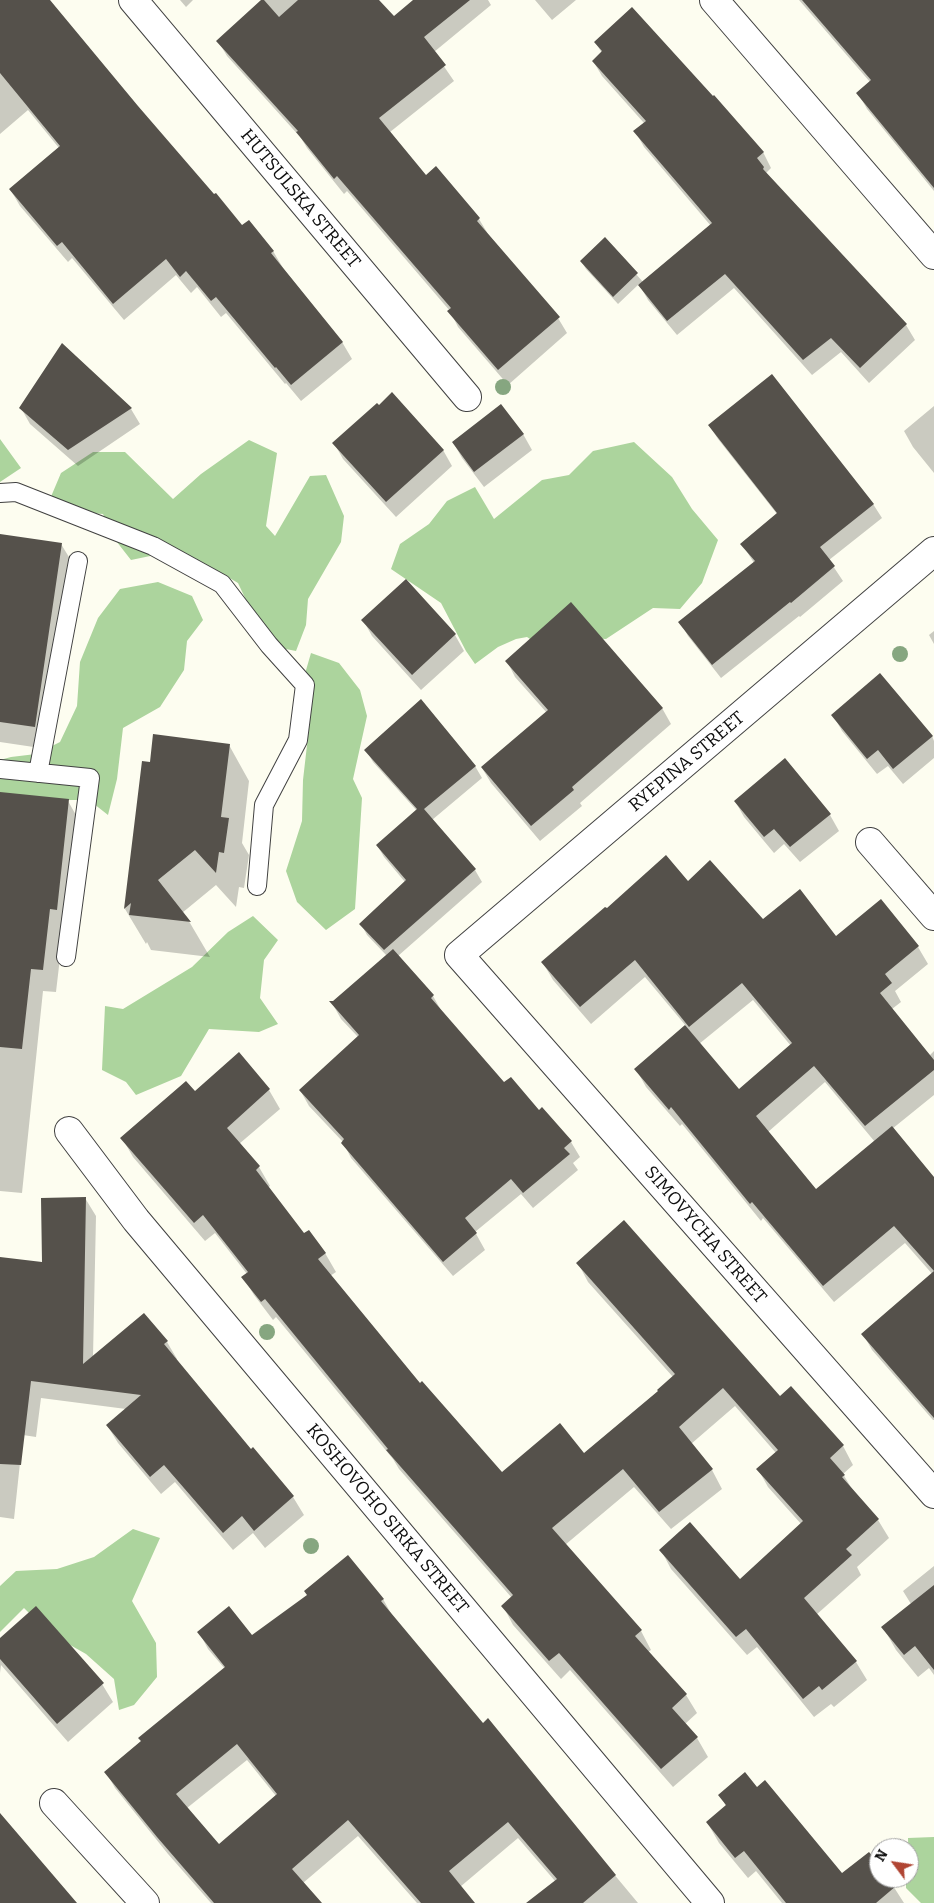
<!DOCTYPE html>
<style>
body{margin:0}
#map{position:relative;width:934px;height:1903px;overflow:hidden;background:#fdfdf0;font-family:Bitter,serif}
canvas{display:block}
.north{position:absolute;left:869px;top:1838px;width:50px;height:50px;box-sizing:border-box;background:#fff;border:1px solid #9f9f9f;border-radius:50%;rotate:301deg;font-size:14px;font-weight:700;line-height:20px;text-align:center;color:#0e0e0e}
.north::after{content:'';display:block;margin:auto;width:18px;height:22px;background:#b04533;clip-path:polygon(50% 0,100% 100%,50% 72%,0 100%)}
</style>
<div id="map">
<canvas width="934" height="1903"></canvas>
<div class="north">N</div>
</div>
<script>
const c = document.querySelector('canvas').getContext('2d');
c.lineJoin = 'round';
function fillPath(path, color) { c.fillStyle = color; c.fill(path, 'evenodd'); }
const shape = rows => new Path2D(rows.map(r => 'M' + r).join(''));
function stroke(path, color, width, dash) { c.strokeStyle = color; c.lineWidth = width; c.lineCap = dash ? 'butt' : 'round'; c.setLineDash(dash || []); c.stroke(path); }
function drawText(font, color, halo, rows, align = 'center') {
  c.font = font + ' Bitter,serif'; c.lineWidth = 5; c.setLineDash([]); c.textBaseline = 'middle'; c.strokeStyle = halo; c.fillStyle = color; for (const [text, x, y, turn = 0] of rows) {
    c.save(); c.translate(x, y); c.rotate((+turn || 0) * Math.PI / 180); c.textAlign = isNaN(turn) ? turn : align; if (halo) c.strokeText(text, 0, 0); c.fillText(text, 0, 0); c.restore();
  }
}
const forest = shape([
 [0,439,21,468,0,482],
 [249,440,277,453,266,526,275,536,310,476,326,475,344,516,341,542,308,599,306,625,296,651,255,643,253,615,238,583,216,570,185,571,155,555,131,560,113,537,103,514,74,512,50,499,61,473,93,452,125,452,173,499,201,474],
 [634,442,672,477,692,509,718,540,702,583,680,609,653,608,606,639,585,638,557,657,527,637,516,639,498,647,475,664,466,651,441,603,391,569,400,544,429,524,447,501,475,487,494,519,542,480,569,475,593,451],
 [158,582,192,596,203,620,187,641,184,670,160,707,123,728,117,779,108,815,89,800,0,800,0,760,11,757,36,754,60,742,77,706,80,662,98,618,120,589],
 [311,653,339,663,360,690,367,716,353,779,362,798,355,909,326,930,297,902,286,871,302,821,303,780,310,719,302,684],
 [253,916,278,940,264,960,260,998,278,1024,259,1032,209,1029,181,1076,136,1095,126,1082,102,1070,105,1006,123,1009,192,967,228,932],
 [133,1529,160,1538,132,1601,156,1643,157,1677,134,1705,119,1710,114,1679,86,1654,49,1633,24,1608,0,1632,0,1586,16,1571,57,1569,94,1557],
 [934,1837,934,1903,921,1903,906,1888,906,1878,909,1878,908,1838]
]);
const shadow = shape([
 [0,0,41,0,242,227,273,251,283,268,342,342,352,359,301,401,286,383,285,384,226,313,221,317,197,287,191,293,176,275,124,320,72,258,68,262,20,206,10,189,59,148,28,110,0,134],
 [180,0,193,0,186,7],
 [263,0,377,0,394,17,415,0,488,0,491,5,434,52,454,81,390,132,426,177,479,219,488,234,558,318,567,333,508,385,458,327,450,311,347,191,344,194,307,148,301,138,227,56,218,41],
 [535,0,576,0,552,20],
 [799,0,934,0,934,191,867,109,858,93,870,82],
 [595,42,763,152,771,168,766,173,906,325,915,340,869,383,841,352,812,375,734,288,677,335,648,300,639,284,618,304,586,269,581,261,605,239,643,282,711,226,644,147,635,131,644,123,602,76,593,61,602,53],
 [934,406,934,473,913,447,904,431],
 [21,408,131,409,140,424,78,466,30,424],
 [709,425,873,504,882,518,829,560,843,581,800,617,799,616,721,678,688,636,680,622,754,563,742,544,777,514,718,439],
 [523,434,532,450,484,487,462,458,453,442],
 [334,443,443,450,452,466,396,517,343,459],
 [0,535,61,544,75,567,47,749,0,742],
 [406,581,455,635,464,651,421,690,372,636,363,620],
 [934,631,934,644,929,635],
 [507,661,662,708,671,724,580,803,582,806,540,841,491,783,482,768,547,713,515,677],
 [833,715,932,736,934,741,934,758,903,784,888,766,877,774,842,731],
 [229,745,249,781,242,843,249,855,244,888,239,887,236,907,216,885,182,913,190,923,210,957,151,950,147,942,146,944,125,909,143,762,151,763],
 [366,750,475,766,482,778,432,820,475,870,482,882,398,956,433,996,442,1012,504,1084,539,1112,571,1142,580,1157,573,1163,578,1170,533,1208,521,1194,475,1232,485,1250,453,1276,351,1158,343,1142,309,1106,300,1090,358,1037,341,1019,332,1003,387,956,367,935,361,924,405,882,384,857,377,845,417,811,373,762],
 [0,793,68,801,81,824,63,932,56,992,43,991,22,1193,0,1191],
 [735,801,830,815,839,831,800,862,784,844,774,853,744,817],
 [688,882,763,920,836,937,881,901,918,947,928,964,895,991,901,1002,892,1009,929,1056,934,1051,934,1095,892,1129,934,1179,934,1276,905,1243,834,1302,763,1218,761,1221,682,1124,680,1126,646,1087,636,1069,686,1026,645,977,591,1024,553,980,543,963,606,910],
 [753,1000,791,1046,739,1090,699,1044],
 [825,1082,875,1142,816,1191,768,1132],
 [239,1054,269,1090,280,1109,239,1144,259,1167,270,1186,267,1188,303,1234,325,1253,336,1272,330,1276,420,1385,502,1473,584,1455,659,1391,673,1377,588,1282,578,1263,780,1398,843,1446,853,1465,843,1474,852,1489,878,1520,889,1538,857,1567,861,1575,816,1615,856,1662,867,1680,834,1707,831,1704,814,1717,757,1647,747,1655,671,1569,661,1550,740,1580,802,1525,768,1487,758,1469,776,1453,735,1406,691,1444,712,1470,722,1489,671,1529,634,1487,565,1545,641,1631,651,1650,648,1652,686,1695,697,1713,685,1724,697,1738,708,1757,673,1787,570,1670,561,1679,513,1625,503,1606,512,1598,399,1469,393,1459,276,1317,273,1320,254,1295,243,1277,247,1274,215,1233,205,1241,133,1157,122,1138,195,1093],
 [85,1198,96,1216,93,1357,167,1342,177,1359,176,1360,251,1450,253,1449,293,1497,304,1515,265,1548,253,1533,233,1550,175,1482,161,1494,118,1443,107,1425,126,1409,41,1398,36,1437,23,1435,14,1519,0,1517,0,1258,43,1264],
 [934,1312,934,1420,933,1420,872,1350,863,1334],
 [934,1566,934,1675,929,1668,918,1677,896,1650,883,1627,911,1604,903,1591],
 [383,1599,393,1617,483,1724,553,1801,638,1903,557,1903,555,1881,518,1838,460,1887,473,1903,417,1903,358,1836,303,1883,321,1903,211,1903,168,1854,115,1788,106,1772,225,1669,208,1649,199,1632,252,1637],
 [247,1760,276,1796,219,1846,187,1808],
 [0,1639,102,1684,113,1702,68,1742,1,1665,0,1673],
 [757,1789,841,1875,879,1867,879,1878,888,1878,904,1903,782,1903,756,1871,748,1878,719,1843,707,1822,726,1806,720,1795]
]);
const building = shape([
 [0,0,50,0,138,106,214,194,216,193,242,225,249,220,274,251,271,253,343,342,291,385,276,367,275,368,216,297,211,301,186,271,180,277,166,259,113,304,62,242,57,246,9,189,60,146,0,73],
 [261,0,264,0,279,17,298,0,379,0,394,16,413,0,470,0,424,37,446,65,379,118,426,175,436,166,480,218,477,221,560,317,498,370,447,311,451,308,337,176,334,179,296,132,298,131,216,41],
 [802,0,934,0,934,188,856,93,871,80],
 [632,7,713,96,714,95,764,152,757,158,764,167,763,169,907,324,860,368,831,338,803,360,725,274,667,321,638,285,712,223,633,131,646,121,592,61,602,51,594,42],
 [605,237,638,273,613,297,580,261],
 [62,343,132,408,68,450,19,408],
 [772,374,874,504,820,547,835,566,791,603,790,602,712,665,678,622,755,561,740,544,777,513,708,425],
 [392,392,444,450,386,502,332,443,377,403,379,405],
 [501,404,524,434,474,472,452,442],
 [0,534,62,543,35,727,0,722],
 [406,579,456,634,412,675,361,620],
 [571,602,663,708,572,787,574,790,531,826,481,767,548,710,505,661],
 [880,673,933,736,893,769,878,750,867,759,831,715],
 [421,699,476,766,424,809,476,869,384,950,359,924,406,880,376,845,417,809,364,750],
 [153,734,230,744,221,817,229,818,224,853,219,852,216,873,195,850,158,880,191,922,129,915,131,903,124,909,142,761,150,762],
 [785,758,831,814,790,847,774,829,764,837,734,801],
 [0,792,69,799,57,910,50,909,43,970,31,969,22,1049,0,1047],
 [666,855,688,881,710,860,763,919,800,889,836,936,881,899,919,946,885,974,892,983,880,993,934,1060,934,1070,865,1126,814,1066,756,1116,816,1189,892,1126,934,1177,934,1418,861,1334,934,1271,894,1226,823,1286,752,1202,750,1204,671,1107,669,1110,634,1069,685,1025,739,1089,792,1043,742,983,689,1027,635,960,580,1007,541,962,605,907,607,908],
 [393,949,434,995,431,998,504,1082,511,1077,539,1110,542,1107,572,1141,564,1148,570,1154,523,1193,511,1179,465,1218,477,1233,443,1262,341,1143,344,1139,299,1090,359,1035,329,1001,333,1001],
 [239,1052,270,1089,227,1128,260,1166,256,1170,304,1233,309,1230,326,1253,318,1259,420,1383,422,1381,502,1472,560,1423,584,1453,658,1391,657,1390,675,1374,576,1263,624,1220,780,1396,791,1386,844,1445,830,1458,845,1475,842,1477,879,1519,846,1549,852,1555,804,1598,857,1661,822,1690,819,1686,803,1699,746,1629,736,1637,659,1550,690,1522,740,1579,803,1521,756,1469,778,1450,723,1388,679,1427,713,1469,659,1512,623,1469,552,1528,642,1630,635,1636,687,1694,672,1708,698,1737,661,1769,559,1653,549,1661,501,1606,513,1595,386,1450,388,1449,265,1299,261,1302,241,1277,248,1272,203,1215,194,1223,120,1138,186,1081,195,1091],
 [86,1197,83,1364,144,1313,168,1341,164,1344,251,1449,253,1447,294,1496,254,1531,242,1516,223,1533,164,1465,150,1477,106,1425,141,1395,31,1381,21,1465,0,1464,0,1257,42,1262,41,1198],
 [348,1555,384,1599,381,1601,483,1723,488,1718,616,1875,583,1903,526,1903,557,1879,508,1822,449,1871,475,1903,421,1903,348,1820,292,1869,322,1903,214,1903,157,1837,104,1772,141,1741,138,1738,225,1667,197,1632,229,1606,252,1635,307,1595,304,1591],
 [237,1744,277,1794,219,1844,176,1794],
 [934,1585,934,1670,915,1646,904,1655,881,1627],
 [36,1606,104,1683,57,1724,0,1659,0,1638],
 [745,1772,757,1787,765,1780,842,1873,869,1852,879,1864,879,1878,890,1878,896,1886,876,1903,786,1903,744,1851,735,1858,706,1822,726,1805,718,1795],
 [0,1813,77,1903,0,1903]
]);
const service = shape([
 [0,493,16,492,153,546,222,584,269,645,305,685,298,740,264,805,257,886],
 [0,769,90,778,66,957],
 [38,773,78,561]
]);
const minor = shape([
 [133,0,467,397],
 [714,0,934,255],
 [934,551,459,955,934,1494],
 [870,842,934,916],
 [69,1131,136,1220,710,1903],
 [54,1803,145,1903]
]);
const trees = [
 [503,387],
 [900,654],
 [267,1332],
 [311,1546]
];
const streetNames = [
 ["HUTSULSKA STREET",300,199,50],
 ["RYEPINA STREET",687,762,-40],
 ["SIMOVYCHA STREET",705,1235,49],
 ["KOSHOVOHO SIRKA STREET",387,1519,50]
];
fillPath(forest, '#acd49d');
fillPath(shadow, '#0003');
fillPath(building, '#55514b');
stroke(service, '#414141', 20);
stroke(minor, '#414141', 30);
stroke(service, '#fff', 18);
stroke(minor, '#fff', 28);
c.fillStyle = '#86a680';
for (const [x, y] of trees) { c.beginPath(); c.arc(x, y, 8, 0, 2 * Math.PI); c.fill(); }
drawText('18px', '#0e0e0e', '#fff', streetNames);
</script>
